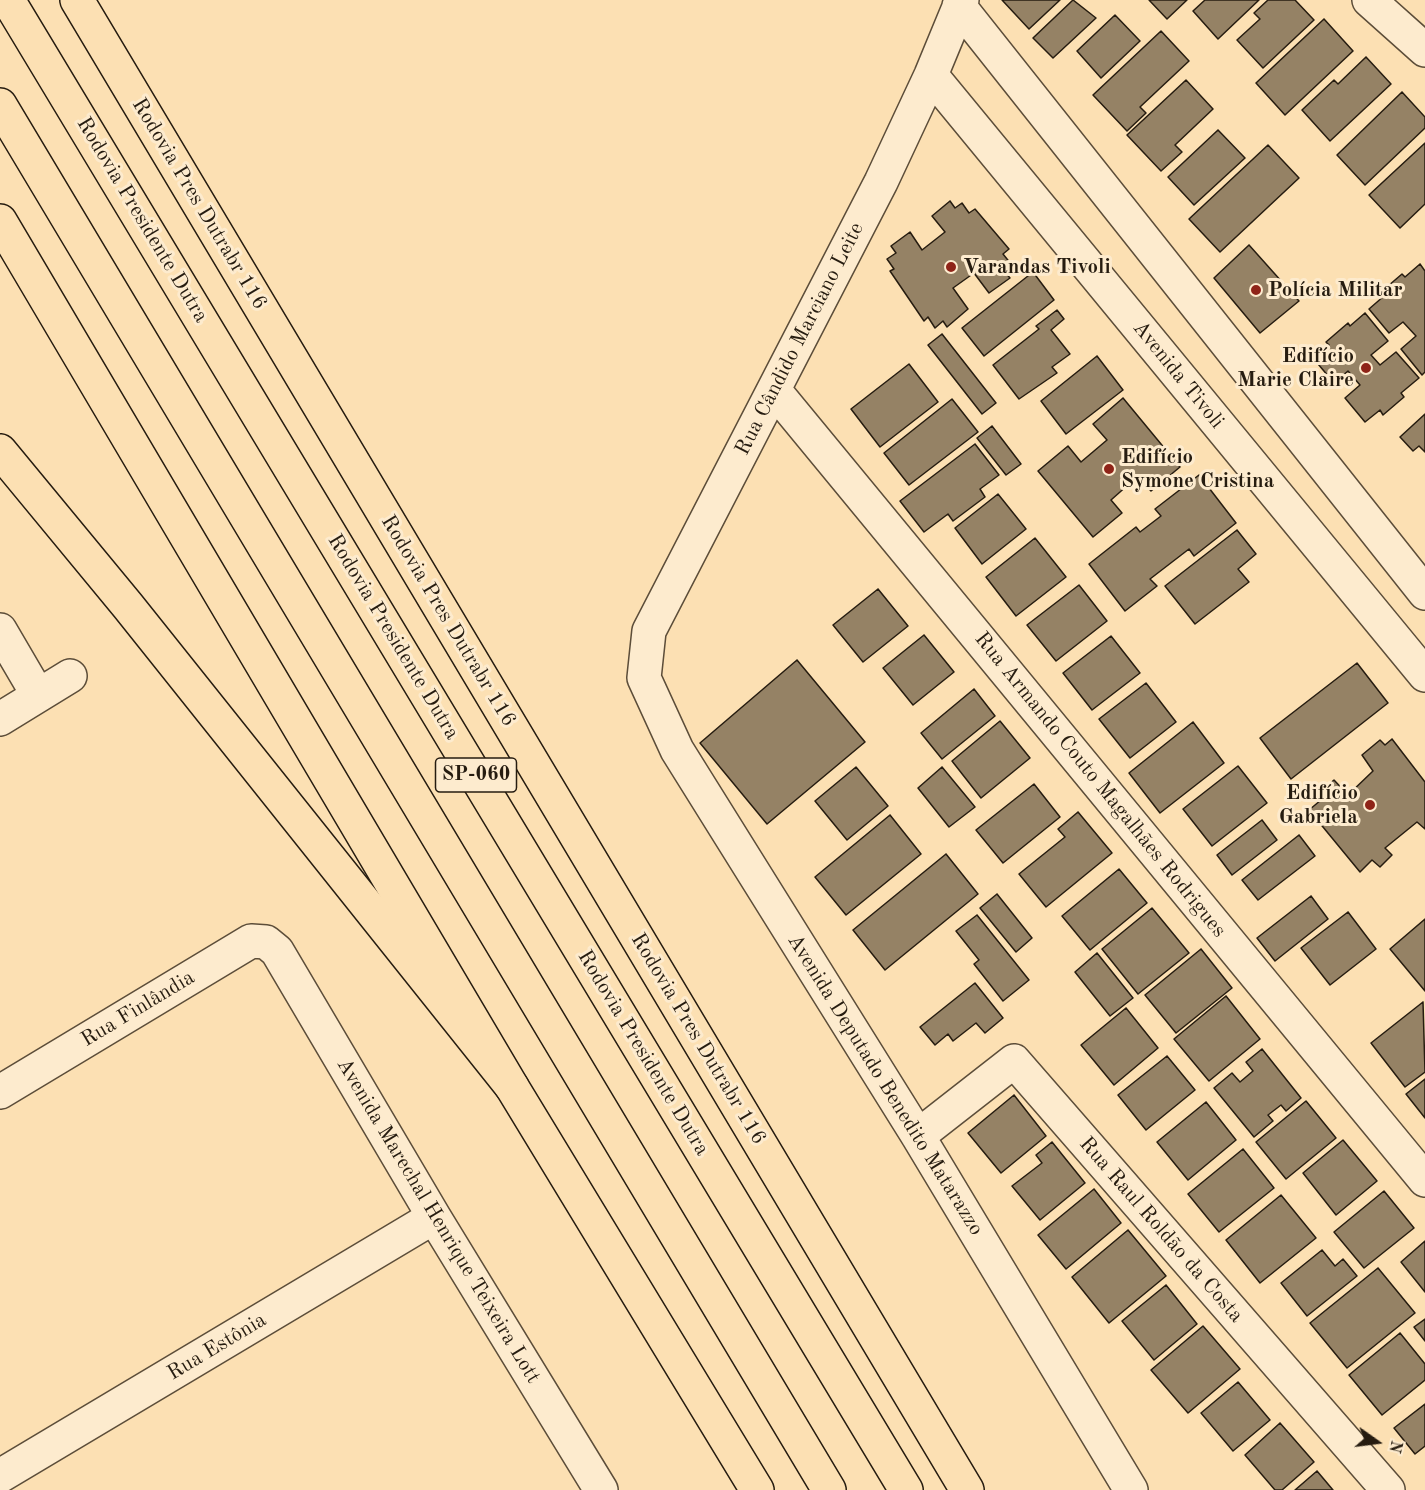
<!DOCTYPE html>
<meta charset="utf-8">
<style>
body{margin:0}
#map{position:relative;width:1425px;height:1490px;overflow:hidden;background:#fce0b3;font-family:"Old Standard TT",serif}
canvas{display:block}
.north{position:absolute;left:1347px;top:1412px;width:60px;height:60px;-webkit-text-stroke:4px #fdebce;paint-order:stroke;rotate:104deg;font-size:16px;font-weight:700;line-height:24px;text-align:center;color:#261c10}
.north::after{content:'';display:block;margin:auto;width:21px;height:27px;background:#261c10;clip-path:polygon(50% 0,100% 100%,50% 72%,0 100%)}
</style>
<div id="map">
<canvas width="1425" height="1490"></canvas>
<div class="north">N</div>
</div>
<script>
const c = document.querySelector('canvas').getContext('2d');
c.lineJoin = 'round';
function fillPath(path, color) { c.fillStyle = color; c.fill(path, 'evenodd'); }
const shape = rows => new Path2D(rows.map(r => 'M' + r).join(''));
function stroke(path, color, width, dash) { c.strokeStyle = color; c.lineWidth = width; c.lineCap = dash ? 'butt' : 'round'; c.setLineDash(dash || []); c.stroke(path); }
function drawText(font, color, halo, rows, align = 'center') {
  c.font = font + ' "Old Standard TT",serif'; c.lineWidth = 6; c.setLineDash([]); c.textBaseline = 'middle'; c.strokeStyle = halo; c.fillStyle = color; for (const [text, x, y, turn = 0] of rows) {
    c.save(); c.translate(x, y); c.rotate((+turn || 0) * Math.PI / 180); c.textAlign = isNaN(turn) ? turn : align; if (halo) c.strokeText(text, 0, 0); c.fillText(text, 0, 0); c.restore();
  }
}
const building = shape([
 [1002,0,1060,0,1029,29,1002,0],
 [1073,0,1096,18,1053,58,1033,38,1073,0],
 [1149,0,1187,0,1167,19,1149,0],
 [1205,0,1259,0,1218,39,1193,11,1205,0],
 [1268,0,1295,0,1314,20,1263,68,1237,40,1260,19,1254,13,1268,0],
 [1115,15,1140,41,1101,78,1077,51,1115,15],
 [1324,19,1353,51,1285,115,1256,83,1324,19],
 [1161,31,1189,61,1140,107,1146,113,1127,131,1093,95,1161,31],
 [1366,57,1391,84,1330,141,1302,110,1334,80,1338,84,1366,57],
 [1186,80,1213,109,1175,145,1182,152,1161,171,1127,135,1186,80],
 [1402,92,1425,117,1425,128,1365,185,1337,155,1402,92],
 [1218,130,1245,158,1194,205,1168,177,1218,130],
 [1425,143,1425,204,1400,228,1369,195,1425,143],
 [1268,145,1299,178,1220,252,1189,219,1268,145],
 [950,201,955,208,962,203,969,213,975,209,1009,249,1003,254,1011,264,1004,271,1010,278,989,293,974,273,953,288,968,309,947,327,943,321,935,328,928,317,924,321,890,271,894,269,887,259,896,253,891,246,910,232,922,250,945,232,932,216,950,201],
 [1249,245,1299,301,1260,333,1214,278,1249,245],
 [1420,264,1425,271,1425,372,1422,375,1401,349,1416,336,1403,322,1389,333,1369,309,1384,296,1381,292,1402,274,1405,277,1420,264],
 [1033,272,1054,300,984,356,962,328,1033,272],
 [1057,310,1064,319,1051,330,1070,354,1052,367,1057,373,1019,399,993,365,1039,329,1036,326,1057,310],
 [1365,313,1388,341,1371,355,1380,365,1396,352,1419,378,1401,393,1404,397,1383,415,1380,410,1365,422,1345,398,1360,385,1348,371,1334,383,1313,358,1329,345,1326,342,1348,323,1350,326,1365,313],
 [942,334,996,403,982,414,928,345,942,334],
 [1097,356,1123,390,1066,434,1041,401,1097,356],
 [909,364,938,402,880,447,851,409,909,364],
 [1123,398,1180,467,1151,491,1138,476,1111,500,1122,513,1093,537,1038,471,1068,446,1081,462,1107,440,1093,424,1123,398],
 [952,399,978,432,909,485,884,453,952,399],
 [1425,414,1425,452,1419,446,1413,451,1400,437,1425,414],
 [992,426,1021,464,1006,475,977,438,992,426],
 [975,444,999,475,980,489,985,497,953,521,948,514,924,532,900,501,975,444],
 [1199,475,1236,523,1194,556,1189,549,1150,579,1157,586,1125,611,1089,564,1136,527,1140,532,1161,516,1155,509,1199,475],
 [998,494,1026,529,982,564,955,528,998,494],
 [1237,530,1256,554,1238,569,1249,582,1195,624,1165,586,1237,530],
 [1035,538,1066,577,1016,616,986,577,1035,538],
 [1079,585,1107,621,1056,661,1027,625,1079,585],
 [878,589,908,626,863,662,833,625,878,589],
 [924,635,954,672,913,705,883,668,924,635],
 [1111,636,1140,673,1092,710,1063,673,1111,636],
 [797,660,865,742,767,824,700,743,797,660],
 [1357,663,1388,703,1291,779,1260,738,1357,663],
 [1146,683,1176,722,1130,758,1099,719,1146,683],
 [974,689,995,716,942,759,921,733,974,689],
 [1000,721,1030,758,981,798,952,761,1000,721],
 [1193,722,1224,763,1160,813,1129,773,1193,722],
 [1392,739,1425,782,1425,829,1417,822,1385,848,1392,855,1380,867,1372,860,1360,872,1309,810,1321,800,1316,795,1334,780,1348,795,1373,771,1362,755,1380,740,1385,745,1392,739],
 [1238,766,1267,803,1212,846,1183,809,1238,766],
 [856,767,888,806,847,840,815,801,856,767],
 [942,767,975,807,949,827,918,788,942,767],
 [1034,784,1060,817,1003,863,976,830,1034,784],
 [1078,812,1112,853,1046,907,1019,874,1065,837,1058,829,1078,812],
 [890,815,921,854,846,915,815,877,890,815],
 [1262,820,1277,840,1232,875,1217,855,1262,820],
 [1299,835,1315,856,1258,900,1242,880,1299,835],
 [946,854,978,894,885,970,853,930,946,854],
 [1119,869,1147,903,1090,950,1062,916,1119,869],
 [997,894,1032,938,1016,952,980,908,997,894],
 [1311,896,1328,919,1275,961,1257,938,1311,896],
 [1152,908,1189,953,1138,994,1102,949,1152,908],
 [1348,912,1376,949,1330,985,1301,948,1348,912],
 [977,915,1029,980,1003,1001,974,964,979,960,956,931,977,915],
 [1425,919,1425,991,1390,949,1425,919],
 [1201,949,1232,988,1176,1033,1145,995,1201,949],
 [1097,953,1133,998,1110,1016,1075,972,1097,953],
 [975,983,1003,1018,985,1033,976,1023,953,1041,948,1034,935,1045,920,1027,975,983],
 [1226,996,1260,1039,1209,1081,1174,1039,1226,996],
 [1423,1002,1425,1072,1405,1087,1371,1043,1423,1002],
 [1126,1008,1158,1048,1114,1085,1081,1045,1126,1008],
 [1262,1049,1301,1098,1286,1111,1281,1105,1268,1115,1273,1121,1254,1137,1214,1088,1232,1073,1240,1082,1253,1071,1246,1062,1262,1049],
 [1167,1056,1195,1090,1146,1130,1118,1095,1167,1056],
 [1425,1079,1425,1118,1406,1094,1425,1079],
 [1014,1095,1046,1136,1001,1173,968,1133,1014,1095],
 [1306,1101,1336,1138,1286,1179,1256,1142,1306,1101],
 [1206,1102,1236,1140,1188,1180,1157,1142,1206,1102],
 [1343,1140,1377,1181,1336,1215,1303,1173,1343,1140],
 [1052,1142,1085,1183,1040,1220,1012,1186,1042,1163,1036,1155,1052,1142],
 [1243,1149,1274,1188,1219,1232,1188,1194,1243,1149],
 [1094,1189,1121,1223,1066,1269,1038,1235,1094,1189],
 [1384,1191,1414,1228,1364,1268,1334,1232,1384,1191],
 [1281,1195,1316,1238,1260,1283,1226,1240,1281,1195],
 [1128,1230,1166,1276,1109,1323,1072,1277,1128,1230],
 [1425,1241,1425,1292,1401,1262,1425,1241],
 [1322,1250,1335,1266,1343,1259,1357,1276,1307,1316,1281,1283,1322,1250],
 [1378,1268,1415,1313,1347,1368,1310,1323,1378,1268],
 [1166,1285,1197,1324,1154,1360,1122,1321,1166,1285],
 [1425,1319,1425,1341,1414,1327,1425,1319],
 [1203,1326,1240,1369,1188,1413,1151,1370,1203,1326],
 [1400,1333,1425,1364,1425,1380,1382,1415,1349,1375,1400,1333],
 [1238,1382,1270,1420,1233,1451,1201,1413,1238,1382],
 [1425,1404,1425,1446,1415,1454,1394,1428,1425,1404],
 [1280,1423,1314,1462,1282,1490,1275,1490,1245,1455,1280,1423],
 [1317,1471,1333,1490,1295,1490,1317,1471]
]);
const minor = shape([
 [962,0,931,75,881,182,649,631,644,678,677,750,918,1136,1131,1490],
 [1369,0,1425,50],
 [959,6,1425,593],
 [931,75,1425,675],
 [774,390,1425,1180],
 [0,630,38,695],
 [0,719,70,676],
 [0,1092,251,941,266,942,277,951,434,1217,601,1490],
 [918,1136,1014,1061,1388,1490],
 [0,1476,434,1217]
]);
const major = shape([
 [77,0,967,1490],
 [0,221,512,1087,757,1490]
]);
const highway = shape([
 [8,0,906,1490],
 [0,105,829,1490],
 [0,451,128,606,512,1087]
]);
const markers = [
 [951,267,6,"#8f2418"],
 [1256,290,6,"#8f2418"],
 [1366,368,6,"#8f2418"],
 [1109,469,6,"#8f2418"],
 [1370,805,6,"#8f2418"]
];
const shields = [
 [476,775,81]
];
const shieldNames = [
 ["SP-060",476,775]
];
const streetNames = [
 ["Rodovia Pres Dutrabr 116",199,204,59],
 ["Rodovia Presidente Dutra",142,220,59],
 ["Rua Cândido Marciano Leite",800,339,-63],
 ["Avenida Tivoli",1178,375,51],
 ["Rodovia Pres Dutrabr 116",448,621,59],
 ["Rodovia Presidente Dutra",393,637,59],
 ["Rua Armando Couto Magalhães Rodrigues",1100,785,51],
 ["Rua Finlândia",138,1009,-31],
 ["Rodovia Pres Dutrabr 116",698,1039,59],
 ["Rodovia Presidente Dutra",643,1053,59],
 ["Avenida Deputado Benedito Matarazzo",885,1085,58],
 ["Avenida Marechal Henrique Teixeira Lott",438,1221,59],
 ["Rua Raul Roldão da Costa",1161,1230,49],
 ["Rua Estônia",217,1347,-31]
];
const poiNames = [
 ["Varandas Tivoli",963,267],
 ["Polícia Militar",1268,290],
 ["Edifício",1354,356,"right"],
 ["Marie Claire",1354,380,"right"],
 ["Edifício",1121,457],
 ["Symone Cristina",1121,481],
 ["Edifício",1358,793,"right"],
 ["Gabriela",1358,817,"right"]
];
fillPath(building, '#958265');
stroke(building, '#261c10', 1.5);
stroke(minor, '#5c4d39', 36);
stroke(major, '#261c10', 36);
stroke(highway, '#261c10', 36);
stroke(minor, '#fdebce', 33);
stroke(major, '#fce0b3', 33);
stroke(highway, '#fce0b3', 33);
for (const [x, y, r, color] of markers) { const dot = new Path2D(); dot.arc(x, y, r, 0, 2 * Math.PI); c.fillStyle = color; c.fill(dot); stroke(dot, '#fdebce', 2); }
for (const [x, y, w] of shields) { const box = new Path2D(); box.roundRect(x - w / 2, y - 17, w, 34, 4.5); c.fillStyle = '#fdebce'; c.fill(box); stroke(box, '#261c10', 1.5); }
drawText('bold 20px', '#261c10', null, shieldNames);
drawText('21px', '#261c10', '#fdebce', streetNames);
drawText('bold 21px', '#261c10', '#fdebce', poiNames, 'left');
</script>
